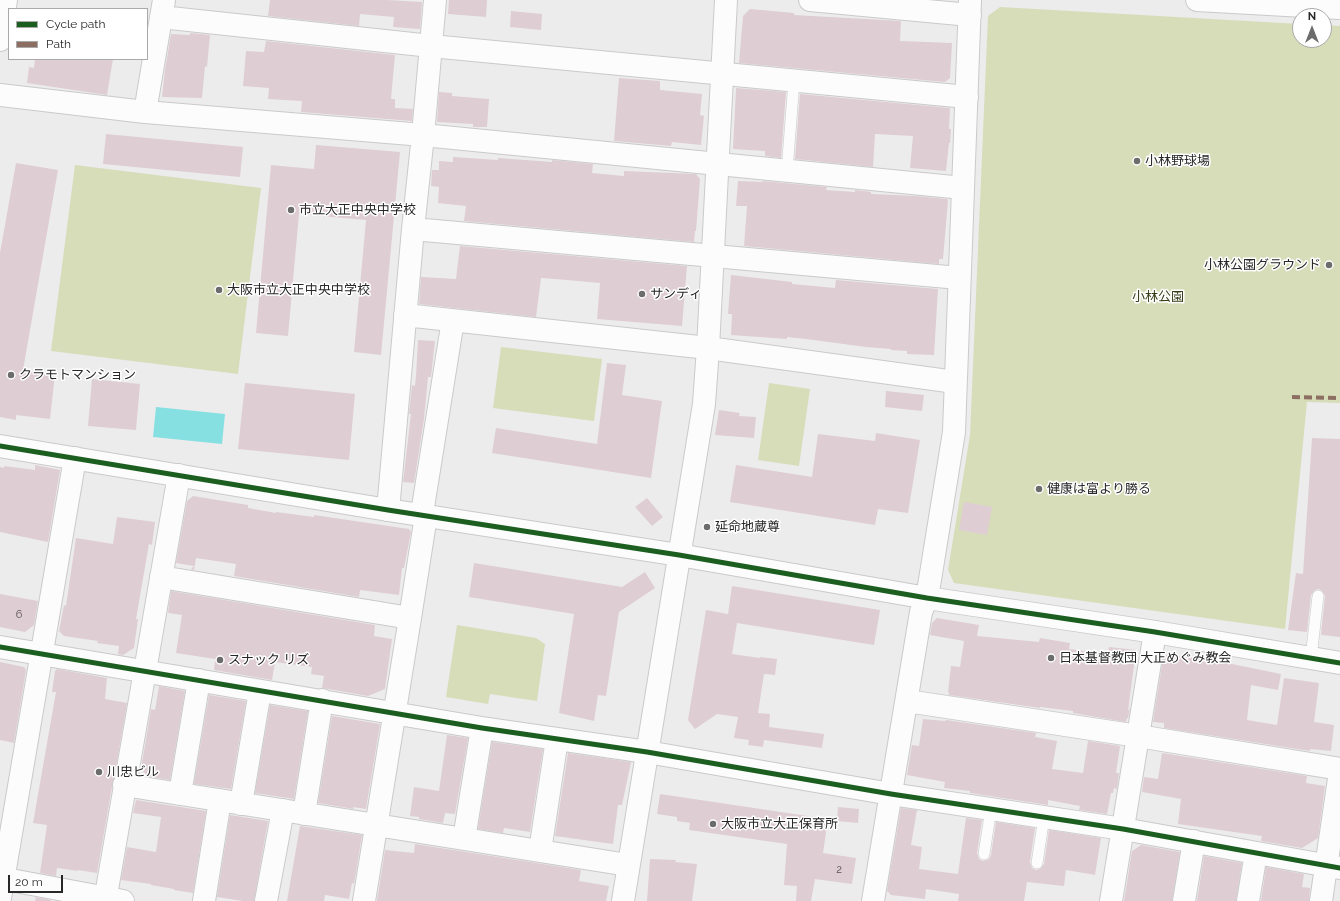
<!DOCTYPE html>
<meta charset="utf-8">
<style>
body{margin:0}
#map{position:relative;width:1340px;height:901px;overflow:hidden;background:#ececed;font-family:Raleway,sans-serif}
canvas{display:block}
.legend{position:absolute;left:8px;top:8px;width:140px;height:52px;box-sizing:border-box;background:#fff;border:1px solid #a9a9a9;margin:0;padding:5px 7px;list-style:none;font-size:12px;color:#272728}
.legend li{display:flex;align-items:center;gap:8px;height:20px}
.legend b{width:20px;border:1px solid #a9a9a9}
.north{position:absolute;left:1292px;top:8px;width:40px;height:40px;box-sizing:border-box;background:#fff;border:1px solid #a9a9a9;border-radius:50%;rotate:0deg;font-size:11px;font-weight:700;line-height:16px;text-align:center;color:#272728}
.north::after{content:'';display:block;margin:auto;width:14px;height:18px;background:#6c6c6d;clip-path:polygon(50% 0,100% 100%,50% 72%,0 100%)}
.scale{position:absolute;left:8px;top:875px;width:55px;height:18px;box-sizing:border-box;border:2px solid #272728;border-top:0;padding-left:5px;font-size:12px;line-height:14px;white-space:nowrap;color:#272728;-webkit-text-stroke:3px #fff;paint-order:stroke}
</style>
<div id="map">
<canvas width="1340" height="901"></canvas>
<ul class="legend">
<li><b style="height:5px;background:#1b5e20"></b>Cycle path</li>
<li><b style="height:5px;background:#8d6e63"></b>Path</li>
</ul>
<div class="north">N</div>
<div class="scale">20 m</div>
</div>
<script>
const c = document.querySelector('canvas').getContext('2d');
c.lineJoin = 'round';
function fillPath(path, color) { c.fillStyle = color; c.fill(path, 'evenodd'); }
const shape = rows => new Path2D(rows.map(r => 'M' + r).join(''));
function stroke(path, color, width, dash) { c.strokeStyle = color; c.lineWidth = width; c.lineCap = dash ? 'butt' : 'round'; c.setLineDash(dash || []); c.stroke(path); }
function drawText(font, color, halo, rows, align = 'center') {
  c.font = font + ' Raleway,"Noto Sans JP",sans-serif'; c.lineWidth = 3; c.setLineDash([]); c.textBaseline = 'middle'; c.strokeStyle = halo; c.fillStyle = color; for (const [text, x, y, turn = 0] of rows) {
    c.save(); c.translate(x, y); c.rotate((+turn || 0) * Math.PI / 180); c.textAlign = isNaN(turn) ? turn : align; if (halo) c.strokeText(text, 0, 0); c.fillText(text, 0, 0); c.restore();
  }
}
const green = shape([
 [1000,7,1300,24,1300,40,1324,40,1324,25,1340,26,1340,403,1307,402,1285,629,954,583,948,570,970,435,988,16],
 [75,165,261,188,238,374,51,351],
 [501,347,602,359,594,421,493,408],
 [769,383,810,389,799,466,758,460],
 [457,625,536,638,545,644,537,701,490,694,488,704,446,697]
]);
const water = shape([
 [156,407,225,414,222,444,153,437]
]);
const building = shape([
 [270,0,387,0,422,2,420,29,393,27,394,17,360,14,359,26,268,16],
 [449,0,487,0,486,17,448,14],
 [750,9,794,13,794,15,901,21,900,41,952,43,950,78,945,82,739,63,743,16],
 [511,11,542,14,541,30,510,27],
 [190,33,210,35,207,67,205,66,202,98,162,97,165,70,171,34,190,35],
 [266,41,395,55,391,99,395,99,395,108,413,109,412,121,301,112,302,101,268,99,269,88,243,86,246,51,264,52],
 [35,59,113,59,107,95,27,83,29,67,34,68],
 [619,78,660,81,660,90,702,94,700,115,704,116,701,145,672,142,671,146,614,141],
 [736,88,786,92,781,158,765,156,765,151,733,149],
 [439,92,452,93,452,96,489,99,487,127,473,127,473,124,437,122],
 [800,94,950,108,949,129,951,129,950,143,949,143,946,171,910,168,913,136,875,134,873,167,795,159],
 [106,134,243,147,240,177,103,164],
 [316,145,400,152,381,355,354,352,366,220,299,214,288,336,256,333,271,165,314,169],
 [453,157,498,160,498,158,552,162,552,160,593,164,592,173,624,176,624,171,696,174,700,179,696,231,695,231,694,242,464,221,466,206,438,203,439,187,431,186,432,170,439,170,439,161,453,162],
 [16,163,58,170,23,370,55,374,50,419,16,415,16,420,0,417,0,253],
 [738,181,762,182,763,181,827,187,826,190,855,192,855,190,871,192,871,194,916,196,947,199,948,201,943,259,939,259,939,264,744,246,747,206,736,206],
 [460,246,687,266,682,326,597,319,600,283,567,280,541,278,536,317,419,304,421,277,456,279],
 [731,275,792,282,792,284,835,288,836,280,938,289,934,355,907,354,907,351,891,350,891,349,866,347,806,339,787,337,787,339,731,335,732,314,728,314],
 [418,340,435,341,431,377,428,377,424,419,414,483,403,482,411,414,409,414,412,385,415,386,416,376],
 [607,363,626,365,622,395,662,401,651,478,492,453,496,428,597,444],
 [92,379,140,384,136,430,88,426],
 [245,383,355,394,349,460,238,449],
 [886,391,924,395,922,411,885,407],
 [719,410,740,413,739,416,756,417,754,438,715,435],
 [876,433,920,440,908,513,878,509,875,525,730,502,736,465,812,477,818,434,875,441],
 [1312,438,1340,439,1340,637,1322,635,1321,634,1325,596,1322,591,1319,589,1315,590,1311,595,1307,632,1288,630,1296,573,1303,574],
 [35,465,60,470,48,542,0,532,0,467,4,468,4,466,35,470],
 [193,496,248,505,248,508,276,513,276,512,314,517,314,515,409,529,411,532,404,568,402,568,399,595,360,590,359,597,234,576,236,564,196,558,194,570,191,569,194,566,176,563,187,501],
 [647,498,663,517,652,526,635,507],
 [964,502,992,507,987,535,959,530],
 [117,517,155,522,152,545,149,544,136,619,138,619,134,648,123,655,118,654,119,646,97,643,98,641,64,636,59,631,64,605,66,606,76,538,113,544],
 [474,563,622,587,645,572,655,588,619,612,606,696,598,695,594,721,559,713,574,614,469,597],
 [732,586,880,610,874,645,737,623,732,654,760,658,760,657,777,659,775,675,764,674,758,713,770,714,769,727,824,734,822,748,764,740,763,747,748,745,749,740,734,738,738,717,717,714,695,729,688,720,706,610,728,614],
 [171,591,375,625,374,636,392,639,385,689,368,696,328,689,322,688,324,676,311,674,312,667,275,662,272,680,214,670,215,659,176,653,182,615,168,613],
 [0,594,38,601,34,625,25,632,0,627],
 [937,618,979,625,977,636,1039,642,1040,638,1070,643,1069,649,1108,654,1109,647,1136,650,1128,711,1130,708,1128,718,1127,718,1126,722,1073,713,1073,711,1040,707,1040,708,949,695,949,693,948,692,951,666,960,667,964,641,930,635,932,623],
 [1167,654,1227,663,1281,674,1278,690,1251,685,1247,720,1277,725,1284,678,1319,683,1314,722,1334,725,1331,751,1310,749,1310,751,1164,728,1164,723,1153,722,1163,659],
 [0,662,24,667,26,670,14,743,0,740],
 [57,669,107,678,105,699,127,703,114,779,112,783,112,787,97,873,78,870,78,871,57,868,56,876,40,873,47,825,33,823,56,692,52,692,55,671],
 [159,686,185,691,170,780,147,776,141,769,151,709,155,710],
 [209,695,246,701,231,789,194,784],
 [270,705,308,711,294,799,255,793],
 [332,716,380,724,366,809,353,807,354,809,318,803],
 [923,719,945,721,946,720,1036,733,1035,737,1057,741,1052,769,1083,773,1088,741,1120,746,1116,773,1119,773,1117,789,1114,788,1113,793,1111,793,1107,814,1079,810,1080,806,1048,800,1048,805,970,793,970,791,944,788,945,782,907,775,912,745,919,746],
 [447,735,468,738,455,814,445,813,443,823,419,819,419,817,410,816,414,787,439,791],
 [492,742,543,749,530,832,504,828,503,833,478,829],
 [568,753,631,762,622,805,618,805,613,844,555,836],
 [1162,753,1307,776,1306,783,1325,786,1318,838,1302,848,1261,841,1262,836,1178,824,1181,799,1142,792,1144,777,1158,779],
 [660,794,828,819,823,853,856,858,852,884,815,879,811,901,796,901,797,886,784,885,787,844,689,830,690,823,677,821,677,817,657,814],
 [136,800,206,811,193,893,174,890,174,889,151,885,151,884,121,880,127,847,156,852,161,817,133,813],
 [838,807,859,809,858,823,837,821],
 [901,808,917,810,911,845,922,847,919,869,958,874,966,818,982,820,977,853,979,859,983,861,989,859,991,855,996,822,1035,828,1030,862,1032,868,1036,870,1040,869,1044,864,1049,830,1101,838,1095,875,1066,870,1064,886,1027,882,1024,901,958,901,959,894,926,889,925,899,891,895,887,891],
 [230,815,268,821,254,901,243,901,217,897],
 [300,826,362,835,354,884,352,883,349,899,325,895,324,901,287,901],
 [415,844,581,870,579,881,609,886,606,901,377,901,385,850,414,853],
 [1141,845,1180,852,1172,901,1124,901,1132,851],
 [1204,856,1242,863,1236,901,1197,901],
 [650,859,676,860,675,862,697,864,692,901,647,901],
 [1266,867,1304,874,1302,887,1310,888,1309,901,1261,901],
 [36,897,51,900,51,901,35,901]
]);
const service = shape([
 [787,171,794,81],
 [1311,658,1318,596],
 [984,854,991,809],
 [1037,863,1044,817]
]);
const minor = shape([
 [810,0,970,15],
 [1197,0,1340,8],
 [161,17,431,46,967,97],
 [0,95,145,112,423,135,963,188],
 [145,112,164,0],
 [413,229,959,278],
 [405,315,708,348,955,382],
 [388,510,413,229,423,135],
 [161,577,410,618],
 [0,647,482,728,647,752,891,794,1123,829,1340,868],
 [907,701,1138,736,1340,769],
 [124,785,628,865],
 [180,794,199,680],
 [241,804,260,691],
 [304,814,322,700],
 [464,839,482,728],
 [540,851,557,739],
 [0,878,123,901],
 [0,898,75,458],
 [105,901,179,475],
 [204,901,220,800],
 [266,901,283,810],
 [364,901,410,618,426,516,423,507,453,320],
 [873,901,921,612,927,598],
 [1111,901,1155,632],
 [1184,901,1194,841],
 [1248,901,1256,853],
 [1321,901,1340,772]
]);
const tertiary = shape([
 [423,135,435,0],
 [0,446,388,510,679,555,927,598,1155,632,1340,663],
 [927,598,954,432,970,0],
 [623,901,704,404,708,348,726,0]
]);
const secondary = shape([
 [0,40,6,0]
]);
const quiet = shape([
 [1292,397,1340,398]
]);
const cycleway = shape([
 [0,446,388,510,679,555,927,598,1155,632,1340,663],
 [0,647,482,728,647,752,891,794,1123,829,1340,868]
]);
const markers = [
 [1137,161,4,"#6c6c6d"],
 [291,210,4,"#6c6c6d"],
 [1329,265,4,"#6c6c6d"],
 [219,290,4,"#6c6c6d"],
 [642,294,4,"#6c6c6d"],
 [11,375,4,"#6c6c6d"],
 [1039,489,4,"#6c6c6d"],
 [707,527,4,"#6c6c6d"],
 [1051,658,4,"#6c6c6d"],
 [220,660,4,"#6c6c6d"],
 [99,772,4,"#6c6c6d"],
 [713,824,4,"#6c6c6d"]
];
const numberNames = [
 ["6",19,615],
 ["2",839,870]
];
const poiNames = [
 ["小林野球場",1145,161],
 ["市立大正中央中学校",299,210],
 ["小林公園グラウンド",1321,265,"right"],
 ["大阪市立大正中央中学校",227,290],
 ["サンディ",650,294],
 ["クラモトマンション",19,375],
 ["健康は富より勝る",1047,489],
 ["延命地蔵尊",715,527],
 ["日本基督教団 大正めぐみ教会",1059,658],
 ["スナック リズ",228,660],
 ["川忠ビル",107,772],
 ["大阪市立大正保育所",721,824]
];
const parkNames = [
 ["小林公園",1158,297]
];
fillPath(green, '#d7ddb9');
fillPath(water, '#86e0e2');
fillPath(building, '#dfcdd4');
stroke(service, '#cacacb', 12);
stroke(minor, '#cacacb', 24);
stroke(tertiary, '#cacacb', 24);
stroke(secondary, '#cacacb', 24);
stroke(service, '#fcfcfc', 11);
stroke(minor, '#fcfcfc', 22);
stroke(tertiary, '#fcfcfc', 22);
stroke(secondary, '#fcfcfc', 22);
stroke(quiet, '#8d6e63', 4, [8, 4]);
stroke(cycleway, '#1b5e20', 5);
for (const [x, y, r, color] of markers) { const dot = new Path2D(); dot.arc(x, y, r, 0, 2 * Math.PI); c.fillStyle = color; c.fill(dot); stroke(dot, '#fff', 1.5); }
drawText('11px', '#555053', null, numberNames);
drawText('13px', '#272728', '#fff', poiNames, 'left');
drawText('13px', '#373c17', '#fff', parkNames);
</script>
